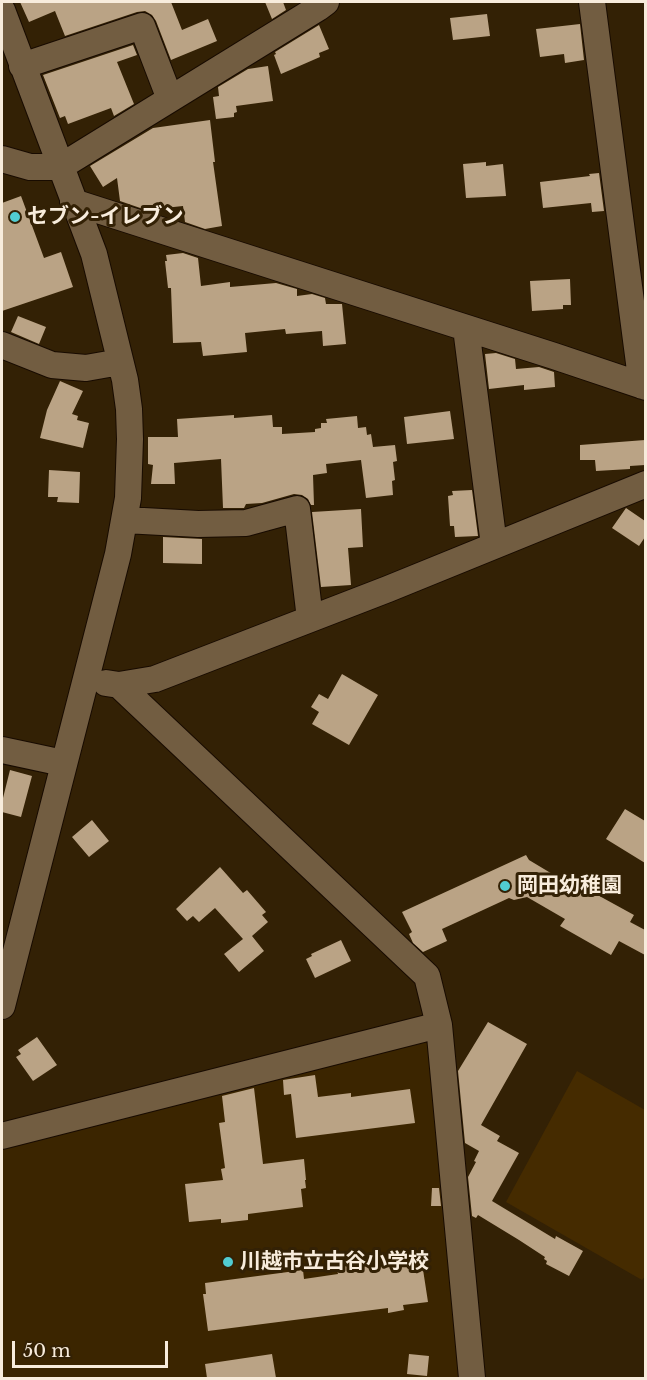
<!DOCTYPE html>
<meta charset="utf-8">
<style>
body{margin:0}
#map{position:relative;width:647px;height:1380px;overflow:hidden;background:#332105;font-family:"Libre Baskerville",serif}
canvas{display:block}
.frame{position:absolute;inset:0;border:3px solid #f8ecdc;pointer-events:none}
.scale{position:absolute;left:12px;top:1341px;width:156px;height:27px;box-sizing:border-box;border:3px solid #f8ecdc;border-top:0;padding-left:8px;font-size:18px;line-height:21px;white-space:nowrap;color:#f8ecdc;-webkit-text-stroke:4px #332105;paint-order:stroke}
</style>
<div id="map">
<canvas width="647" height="1380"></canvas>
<div class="frame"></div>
<div class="scale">50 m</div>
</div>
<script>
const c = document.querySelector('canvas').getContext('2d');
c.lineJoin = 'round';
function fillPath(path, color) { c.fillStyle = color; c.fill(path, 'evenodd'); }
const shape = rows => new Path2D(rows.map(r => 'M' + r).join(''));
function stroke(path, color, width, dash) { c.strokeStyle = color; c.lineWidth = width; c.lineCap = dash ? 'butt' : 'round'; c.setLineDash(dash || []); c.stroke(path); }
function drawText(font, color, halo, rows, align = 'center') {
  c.font = font + ' "Libre Baskerville","Noto Sans JP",serif'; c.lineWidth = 6; c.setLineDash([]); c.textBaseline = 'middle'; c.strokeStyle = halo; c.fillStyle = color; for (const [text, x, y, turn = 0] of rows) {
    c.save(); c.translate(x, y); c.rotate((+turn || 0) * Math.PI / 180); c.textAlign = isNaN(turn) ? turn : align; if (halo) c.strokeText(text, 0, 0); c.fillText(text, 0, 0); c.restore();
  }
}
const built = shape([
 [434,1037,464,1378,2,1378,2,1146]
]);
const green = shape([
 [577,1071,645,1110,646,1275,642,1280,506,1202]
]);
const building = shape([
 [20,2,171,2,182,30,208,19,217,41,171,60,156,21,152,15,145,11,137,12,65,36,55,11,29,22],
 [265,2,283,2,286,10,272,19],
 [487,14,490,36,453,40,450,18],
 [580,24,584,60,565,63,564,54,540,57,536,29],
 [319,25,329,49,319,53,320,57,281,74,274,55,276,54,275,52],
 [133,45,137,55,117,62,134,104,114,116,111,108,68,124,65,116,60,118,43,75],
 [268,66,273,101,236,106,237,112,234,113,234,117,216,119,213,97,219,96,218,87,248,69],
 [210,120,215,162,213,162,222,226,205,229,185,222,183,206,146,210,120,201,117,178,103,187,90,166,153,128],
 [486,162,486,166,503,164,506,196,466,198,463,164],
 [599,173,604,211,592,212,591,203,543,208,540,182,590,176,589,174],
 [21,196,44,258,61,252,73,287,2,311,2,203],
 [183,253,198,258,201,286,230,282,230,287,276,283,297,289,297,296,312,294,325,298,326,304,342,304,346,344,323,346,322,331,286,334,285,329,245,333,247,352,203,356,201,342,173,343,171,288,168,288,165,261,167,261,166,255],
 [570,279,571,305,563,305,563,309,532,311,530,281],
 [18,316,46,327,39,344,11,332],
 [496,353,515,359,516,369,539,367,554,372,555,387,524,390,524,385,489,389,485,354],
 [60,381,83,391,72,414,78,416,77,420,89,423,83,448,40,438,47,410],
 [450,411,454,439,407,444,404,417],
 [234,415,234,418,272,415,273,427,282,427,282,434,315,432,315,429,321,428,321,423,327,423,326,419,357,416,358,428,366,427,367,435,371,434,373,447,395,445,397,461,393,462,395,480,392,481,393,495,366,498,361,460,326,464,327,473,313,475,314,505,311,505,308,499,302,495,294,494,262,503,246,504,244,508,223,508,221,459,174,463,175,484,151,484,153,465,148,464,148,437,178,437,177,419],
 [645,440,645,465,630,466,630,469,596,471,595,460,580,460,580,445],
 [49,470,80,472,79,503,57,502,58,497,48,497],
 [472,490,478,536,455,537,454,526,450,526,448,496,453,495,452,491],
 [626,508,645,521,645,537,639,546,612,528],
 [361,509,363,547,348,548,351,585,321,587,312,512],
 [163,537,202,539,202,564,163,563],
 [342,674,378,695,349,745,312,724,319,712,311,707,319,694,328,699],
 [10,770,32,776,21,817,2,812,2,802],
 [625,809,645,821,645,863,606,839],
 [92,820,109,841,89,857,72,837],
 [526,855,529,860,569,884,583,887,634,915,630,922,645,930,645,955,619,941,611,955,560,926,565,919,527,897,514,900,509,898,442,929,447,941,423,952,413,943,409,934,412,932,402,912],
 [220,867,243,893,247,890,266,912,262,915,268,922,252,936,264,951,239,972,224,954,243,939,215,908,199,922,193,916,187,921,176,909],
 [341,940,351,961,315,978,306,959,312,956,311,954],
 [488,1022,527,1044,481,1125,500,1136,497,1141,519,1153,492,1201,555,1239,556,1236,583,1251,569,1276,546,1264,547,1261,544,1259,545,1257,519,1240,478,1215,476,1218,472,1216,468,1177,476,1162,474,1161,479,1151,465,1143,458,1071],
 [37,1037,57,1065,33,1081,16,1057,21,1054,18,1050],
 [315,1075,318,1097,351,1093,351,1097,410,1089,415,1123,296,1138,291,1094,284,1095,283,1080],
 [254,1088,263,1164,304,1159,306,1180,305,1180,306,1188,301,1189,303,1207,248,1214,248,1220,221,1223,221,1219,189,1222,185,1184,223,1180,221,1169,225,1168,219,1123,225,1122,222,1096],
 [432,1188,439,1188,441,1206,431,1206],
 [391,1257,393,1267,422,1263,428,1302,403,1305,404,1310,388,1313,388,1308,208,1331,203,1294,206,1294,205,1283,303,1270,304,1279,338,1274,336,1265],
 [272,1354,276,1378,207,1378,205,1364],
 [409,1354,429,1356,427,1376,407,1374]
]);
const minor = shape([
 [592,2,642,386],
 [2,10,94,254,125,380,129,409,130,439,128,498,118,554,2,1006],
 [22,66,142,26,170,99],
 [2,159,30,167,60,167,318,8,326,2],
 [73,202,554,356,646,387],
 [466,328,494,545],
 [2,345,52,365,86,368,120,362],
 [125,520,198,524,246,523,297,509,310,619],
 [106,683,119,685,155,679,388,589,646,484],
 [119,685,427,976,439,1025,472,1378],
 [2,750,63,763],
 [2,1136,439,1025]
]);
const markers = [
 [15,217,6,"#51ccd2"],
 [505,886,6,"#51ccd2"],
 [228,1262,6,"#51ccd2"]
];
const poiNames = [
 ["セブン-イレブン",27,217],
 ["岡田幼稚園",517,886],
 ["川越市立古谷小学校",240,1262]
];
fillPath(built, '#3b2500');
fillPath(green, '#452b00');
fillPath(building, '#baa385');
stroke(minor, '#180b00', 28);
stroke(minor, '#725d41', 26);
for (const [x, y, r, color] of markers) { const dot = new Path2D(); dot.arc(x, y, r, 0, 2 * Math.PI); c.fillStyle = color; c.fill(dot); stroke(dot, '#332105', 2); }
drawText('bold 21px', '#f8ecdc', '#332105', poiNames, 'left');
</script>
